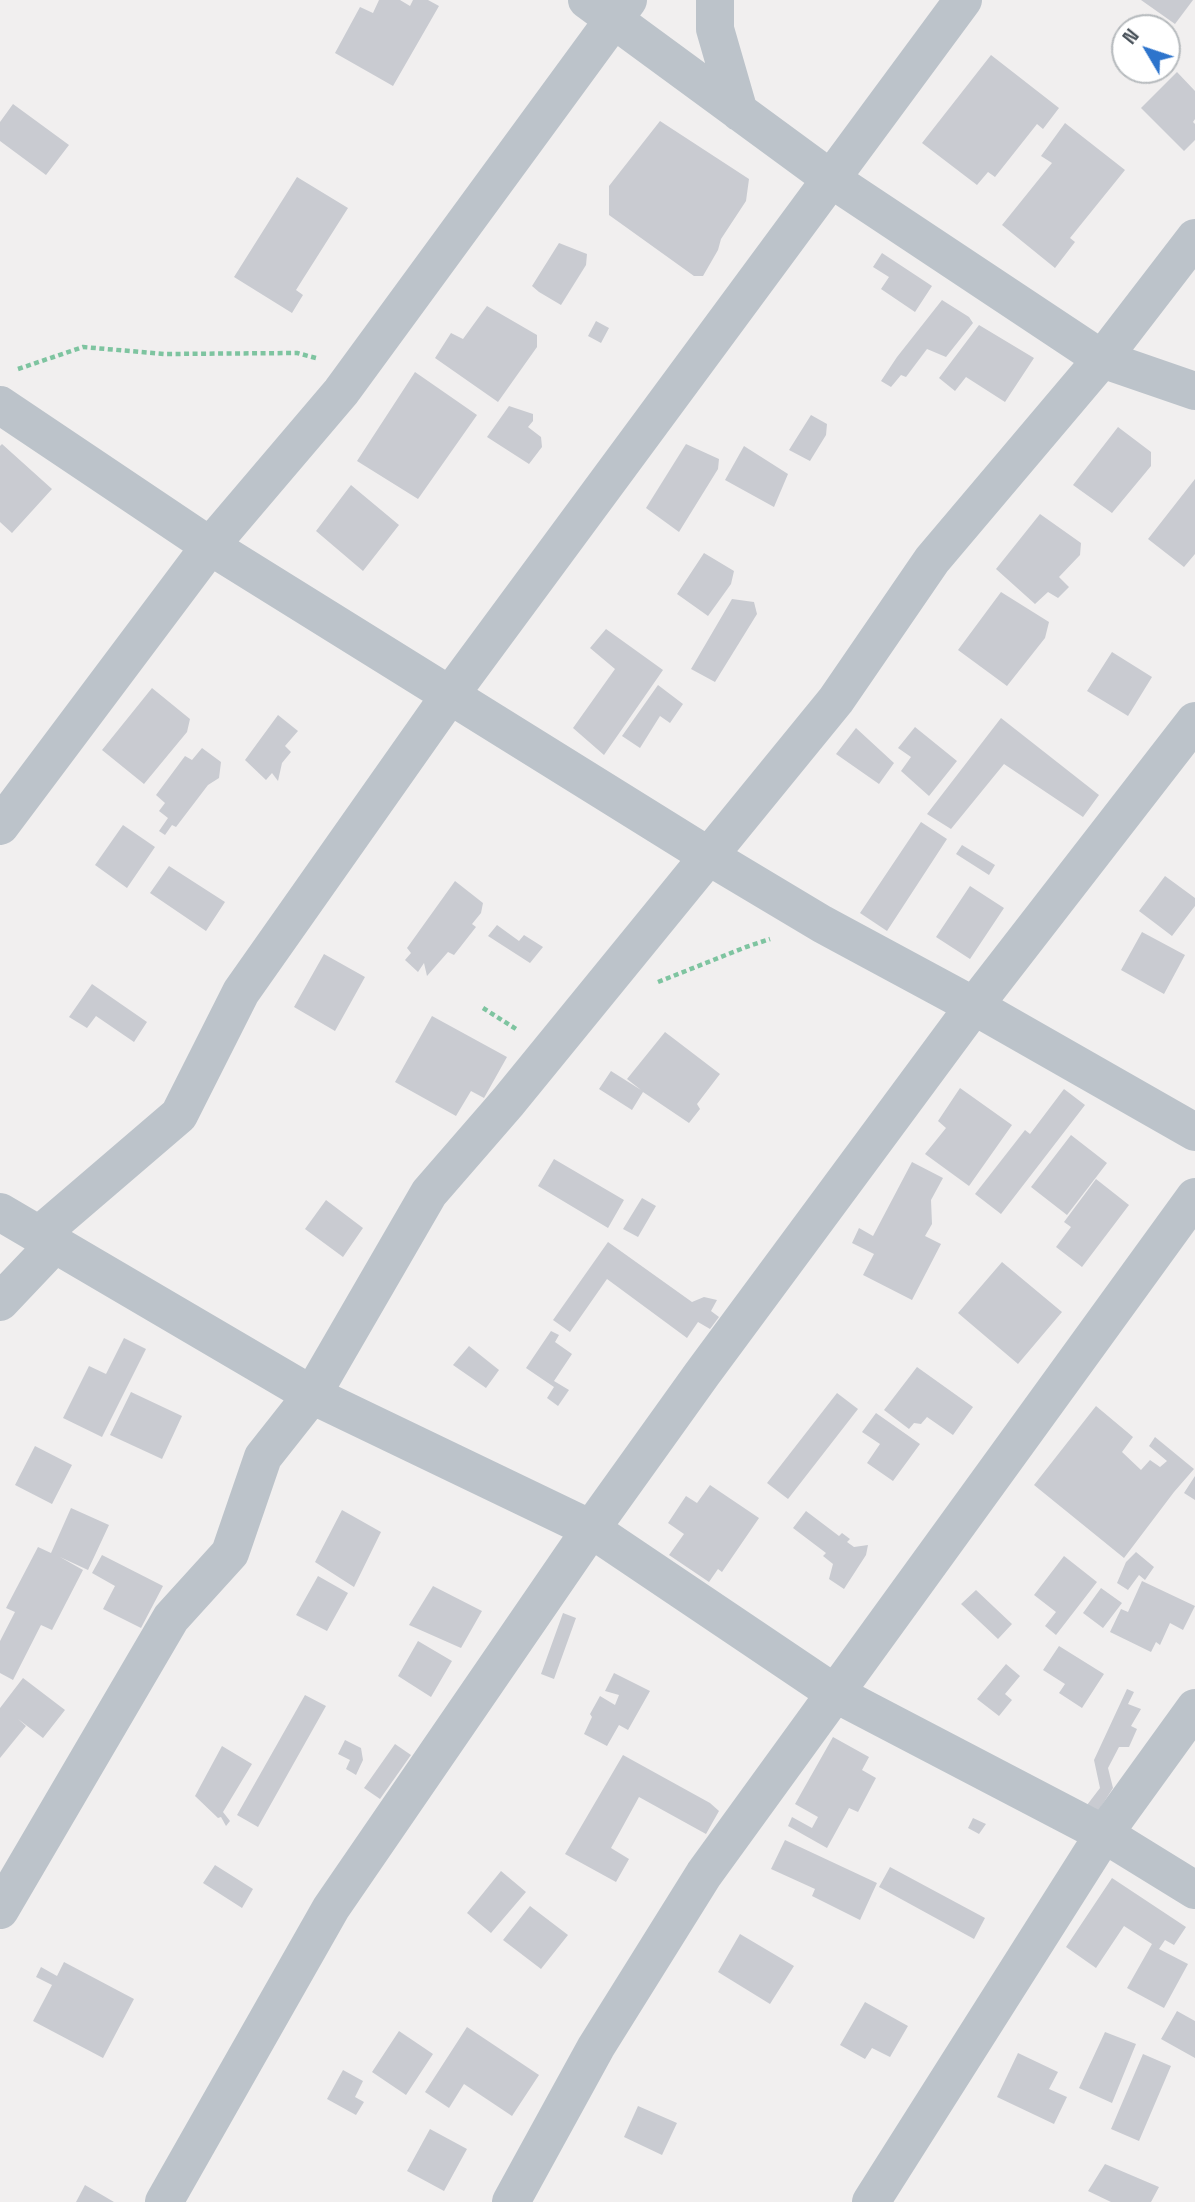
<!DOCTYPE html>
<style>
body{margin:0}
#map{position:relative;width:1195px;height:2202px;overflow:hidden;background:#f1efef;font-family:"Space Grotesk",sans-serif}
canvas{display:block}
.north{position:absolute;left:1111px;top:14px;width:70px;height:70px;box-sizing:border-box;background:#fff;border:2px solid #b6babd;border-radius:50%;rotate:309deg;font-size:19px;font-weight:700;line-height:28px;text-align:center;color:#49525a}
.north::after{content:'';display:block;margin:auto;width:24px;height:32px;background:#2d74cc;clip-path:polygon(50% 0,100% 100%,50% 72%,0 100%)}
</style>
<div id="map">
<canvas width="1195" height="2202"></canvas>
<div class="north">N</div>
</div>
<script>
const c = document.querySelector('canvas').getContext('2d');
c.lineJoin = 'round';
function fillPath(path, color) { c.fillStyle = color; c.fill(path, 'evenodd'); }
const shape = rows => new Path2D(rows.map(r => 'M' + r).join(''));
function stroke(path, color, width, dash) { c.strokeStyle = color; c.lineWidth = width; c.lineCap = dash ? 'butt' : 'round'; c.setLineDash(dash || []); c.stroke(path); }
const building = shape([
 [379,0,400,0,410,6,413,0,428,0,439,6,393,86,335,53,360,7,373,13],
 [1141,0,1193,0,1175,24],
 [991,55,1059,108,1043,129,1037,124,995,177,988,172,977,185,922,143],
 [1177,72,1195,91,1195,119,1193,122,1195,124,1195,140,1184,151,1141,108],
 [13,104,69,145,46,175,0,141,0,122],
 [660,121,749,179,746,201,721,239,718,250,703,276,694,276,609,215,609,186],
 [1065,123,1125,170,1070,238,1075,242,1055,268,1002,225,1052,163,1041,156],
 [297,177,348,208,296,290,303,295,292,313,234,277],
 [559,243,587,254,586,265,561,305,539,292,532,286],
 [882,253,932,286,915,312,881,289,889,277,873,267],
 [942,300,969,317,973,323,946,357,927,349,906,377,901,375,891,387,881,381,897,357],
 [487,306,537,335,537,347,498,402,435,358,451,333,463,339],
 [596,321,609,328,601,343,588,336],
 [979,325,1034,358,1005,402,966,377,955,391,939,378],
 [415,372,477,415,418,499,357,461],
 [509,406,533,414,533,421,528,427,541,437,542,447,529,464,487,437],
 [811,415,827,424,826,435,810,461,789,450],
 [1118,427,1151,452,1151,466,1112,513,1073,485],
 [2,444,52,489,12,533,0,522,0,446],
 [686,444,719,459,718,469,679,532,646,508],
 [744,446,788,474,774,507,725,480],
 [1195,479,1195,554,1184,567,1148,539],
 [351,485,399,525,363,571,316,531],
 [1040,514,1081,543,1080,555,1059,577,1069,587,1058,598,1048,592,1035,604,996,569],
 [704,553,734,571,731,584,708,616,677,594],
 [1001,592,1049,622,1045,638,1007,686,958,650],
 [732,599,754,602,757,614,715,682,691,669],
 [606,629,663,670,604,755,573,728,615,669,590,648],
 [1112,652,1152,677,1128,716,1087,691],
 [658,685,683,704,670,723,660,716,640,748,622,736],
 [152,688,190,719,187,732,144,784,102,750],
 [278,715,298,731,285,746,291,752,282,763,278,781,272,773,266,780,245,760],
 [1001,718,1099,795,1083,817,1004,764,951,829,927,814],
 [915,727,957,761,929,796,901,771,911,757,898,748],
 [856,728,894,763,879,784,836,754],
 [202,748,221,762,219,778,208,785,176,827,172,825,165,835,159,831,168,818,159,811,165,803,156,795,185,756,192,760],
 [921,822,947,839,887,931,860,913],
 [123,825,155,847,127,888,95,865],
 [962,845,995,865,989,875,956,854],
 [169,866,225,902,206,931,150,893],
 [1165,876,1195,898,1195,906,1172,936,1139,911],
 [455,881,483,903,481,913,472,924,476,927,454,955,448,952,427,976,424,963,418,972,405,960,411,953,407,948],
 [970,886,1004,908,970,959,936,937],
 [497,925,519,941,524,935,543,947,530,963,488,936],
 [1142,932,1185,955,1164,994,1121,970],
 [324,954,365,977,335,1031,294,1007],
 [92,984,147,1022,134,1042,96,1016,87,1028,69,1017],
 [432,1016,507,1057,484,1098,471,1091,456,1116,395,1082],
 [665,1032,720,1074,697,1104,700,1109,689,1123,643,1092,632,1110,599,1089,611,1071,641,1090,627,1079],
 [960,1088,1012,1125,969,1186,925,1154,946,1128,938,1121],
 [1064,1089,1085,1105,1001,1214,975,1194,1025,1130,1030,1134],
 [1071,1135,1107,1163,1067,1215,1031,1187],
 [554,1159,624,1200,608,1228,538,1186],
 [912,1162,943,1178,931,1200,932,1224,925,1236,941,1244,912,1300,863,1275,874,1254,852,1243,859,1228,873,1236],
 [1096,1179,1129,1205,1082,1267,1056,1247,1071,1227,1064,1222],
 [642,1198,656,1206,638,1237,623,1229],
 [326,1200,363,1228,343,1257,305,1229],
 [608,1242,692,1302,704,1297,717,1300,711,1311,719,1317,710,1329,698,1322,687,1338,607,1279,570,1332,553,1320],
 [1002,1262,1062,1312,1018,1364,958,1313],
 [551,1331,559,1335,555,1342,572,1354,554,1381,569,1390,558,1406,547,1398,554,1387,526,1368],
 [124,1338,146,1349,102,1437,63,1418,89,1366,106,1374],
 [469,1346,499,1370,486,1388,453,1365],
 [917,1367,973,1407,953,1435,927,1417,921,1424,914,1423,909,1429,884,1410],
 [131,1392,182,1416,162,1459,110,1435],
 [837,1393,858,1409,788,1499,767,1483],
 [1096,1406,1133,1437,1122,1452,1141,1470,1150,1460,1160,1467,1167,1461,1149,1446,1155,1437,1194,1469,1174,1492,1124,1558,1034,1485],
 [876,1413,920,1444,893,1481,867,1463,880,1444,862,1432],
 [35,1446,72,1465,52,1504,15,1485],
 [1195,1476,1195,1500,1184,1493],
 [710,1485,759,1518,722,1572,718,1569,709,1582,669,1555,684,1534,668,1523,686,1496,697,1503],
 [71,1508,109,1525,88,1570,60,1557,83,1570,52,1630,41,1625,13,1680,0,1673,0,1641,15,1612,6,1608,38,1547,51,1553],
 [342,1510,381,1532,354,1587,315,1562],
 [806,1511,839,1536,842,1533,850,1539,847,1542,854,1547,868,1545,866,1555,844,1589,829,1579,833,1564,823,1556,826,1553,793,1528],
 [1136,1552,1154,1567,1145,1580,1139,1575,1128,1590,1117,1583,1126,1562],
 [102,1555,163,1586,141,1628,103,1609,115,1586,92,1573],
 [1064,1556,1097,1582,1056,1635,1045,1626,1056,1612,1034,1595],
 [318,1576,348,1593,327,1631,296,1615],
 [1142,1581,1195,1606,1183,1630,1170,1623,1160,1645,1156,1642,1151,1652,1110,1632,1121,1609,1128,1612],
 [433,1586,482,1611,461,1648,409,1625],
 [1101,1588,1122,1603,1103,1628,1083,1613],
 [976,1590,1012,1624,998,1639,961,1604],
 [563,1613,576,1618,554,1679,541,1674],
 [418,1641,452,1661,431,1697,398,1676],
 [1059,1646,1104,1674,1082,1708,1059,1693,1065,1684,1043,1670],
 [1006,1664,1020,1676,1005,1694,1012,1700,999,1716,977,1699],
 [614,1673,650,1691,628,1730,619,1725,607,1746,584,1734,592,1717,590,1714,600,1696,615,1705,619,1695,605,1691],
 [23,1678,65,1710,43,1738,18,1719,26,1726,0,1758,0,1708],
 [1127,1689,1134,1692,1128,1704,1141,1709,1131,1726,1137,1729,1129,1747,1119,1747,1108,1768,1113,1788,1097,1813,1087,1805,1100,1788,1094,1760],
 [305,1695,326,1706,258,1827,237,1815],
 [833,1737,869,1757,862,1770,876,1778,858,1812,849,1808,827,1848,788,1826,792,1817,812,1828,818,1817,795,1804],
 [345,1740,361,1748,363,1760,356,1775,346,1769,350,1760,338,1754],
 [395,1744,411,1755,380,1799,364,1788],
 [222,1746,252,1764,223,1812,230,1821,226,1826,221,1817,218,1818,195,1796],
 [623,1755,710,1803,719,1811,706,1834,639,1797,611,1848,629,1859,616,1882,565,1854],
 [973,1818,986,1824,979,1834,968,1828],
 [785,1840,877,1883,860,1920,812,1896,815,1889,771,1869],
 [215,1865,253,1889,242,1908,203,1883],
 [890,1867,985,1918,974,1939,879,1887],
 [501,1871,526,1892,491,1933,467,1913],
 [1112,1878,1186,1927,1174,1945,1165,1940,1159,1949,1188,1964,1164,2008,1127,1988,1152,1944,1124,1926,1096,1968,1066,1947],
 [530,1906,568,1935,541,1969,503,1940],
 [740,1934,794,1966,770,2004,718,1972],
 [64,1962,134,1999,103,2058,33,2021,52,1985,36,1977,41,1967,57,1976],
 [865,2002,908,2026,890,2057,872,2048,865,2059,840,2045],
 [1177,2011,1195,2021,1195,2058,1161,2039],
 [467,2027,539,2075,512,2116,464,2084,449,2108,425,2092],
 [399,2031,433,2054,406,2095,372,2072],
 [1105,2032,1136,2044,1112,2103,1079,2088],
 [1018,2053,1058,2072,1049,2089,1067,2097,1054,2124,997,2097],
 [1143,2054,1171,2066,1139,2141,1111,2129],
 [343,2070,363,2081,355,2097,364,2102,356,2115,327,2099],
 [638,2106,677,2123,662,2155,624,2137],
 [430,2129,467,2149,444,2191,407,2171],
 [1105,2164,1159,2187,1151,2202,1111,2202,1088,2191],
 [85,2185,114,2202,76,2202]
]);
const path = shape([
 [18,369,83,347,164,354,297,353,316,358],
 [658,982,746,947,770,939],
 [483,1008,516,1029]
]);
const minor = shape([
 [587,0,831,179,1102,359,1195,391],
 [715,0,715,29,739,112],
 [0,405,210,546,710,857,822,924,974,1006,1195,1132],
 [0,826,210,546,341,392,628,0],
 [0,1212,312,1395,591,1529,836,1694,1104,1834,1195,1890],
 [39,1235,179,1115,241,992,450,695,963,0],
 [0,1302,54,1245],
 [0,1910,171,1618,230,1553,263,1457,312,1395,429,1193,508,1102,836,700,932,560,1102,359,1195,238],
 [164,2202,331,1908,591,1529,702,1374,974,1006,1195,721],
 [511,2202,596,2047,704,1874,1195,1197],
 [871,2202,1104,1834,1195,1708]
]);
fillPath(building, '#c9cbd1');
stroke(path, '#7ec4a0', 4.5, [5, 3.5]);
stroke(minor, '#bcc3ca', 38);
</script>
